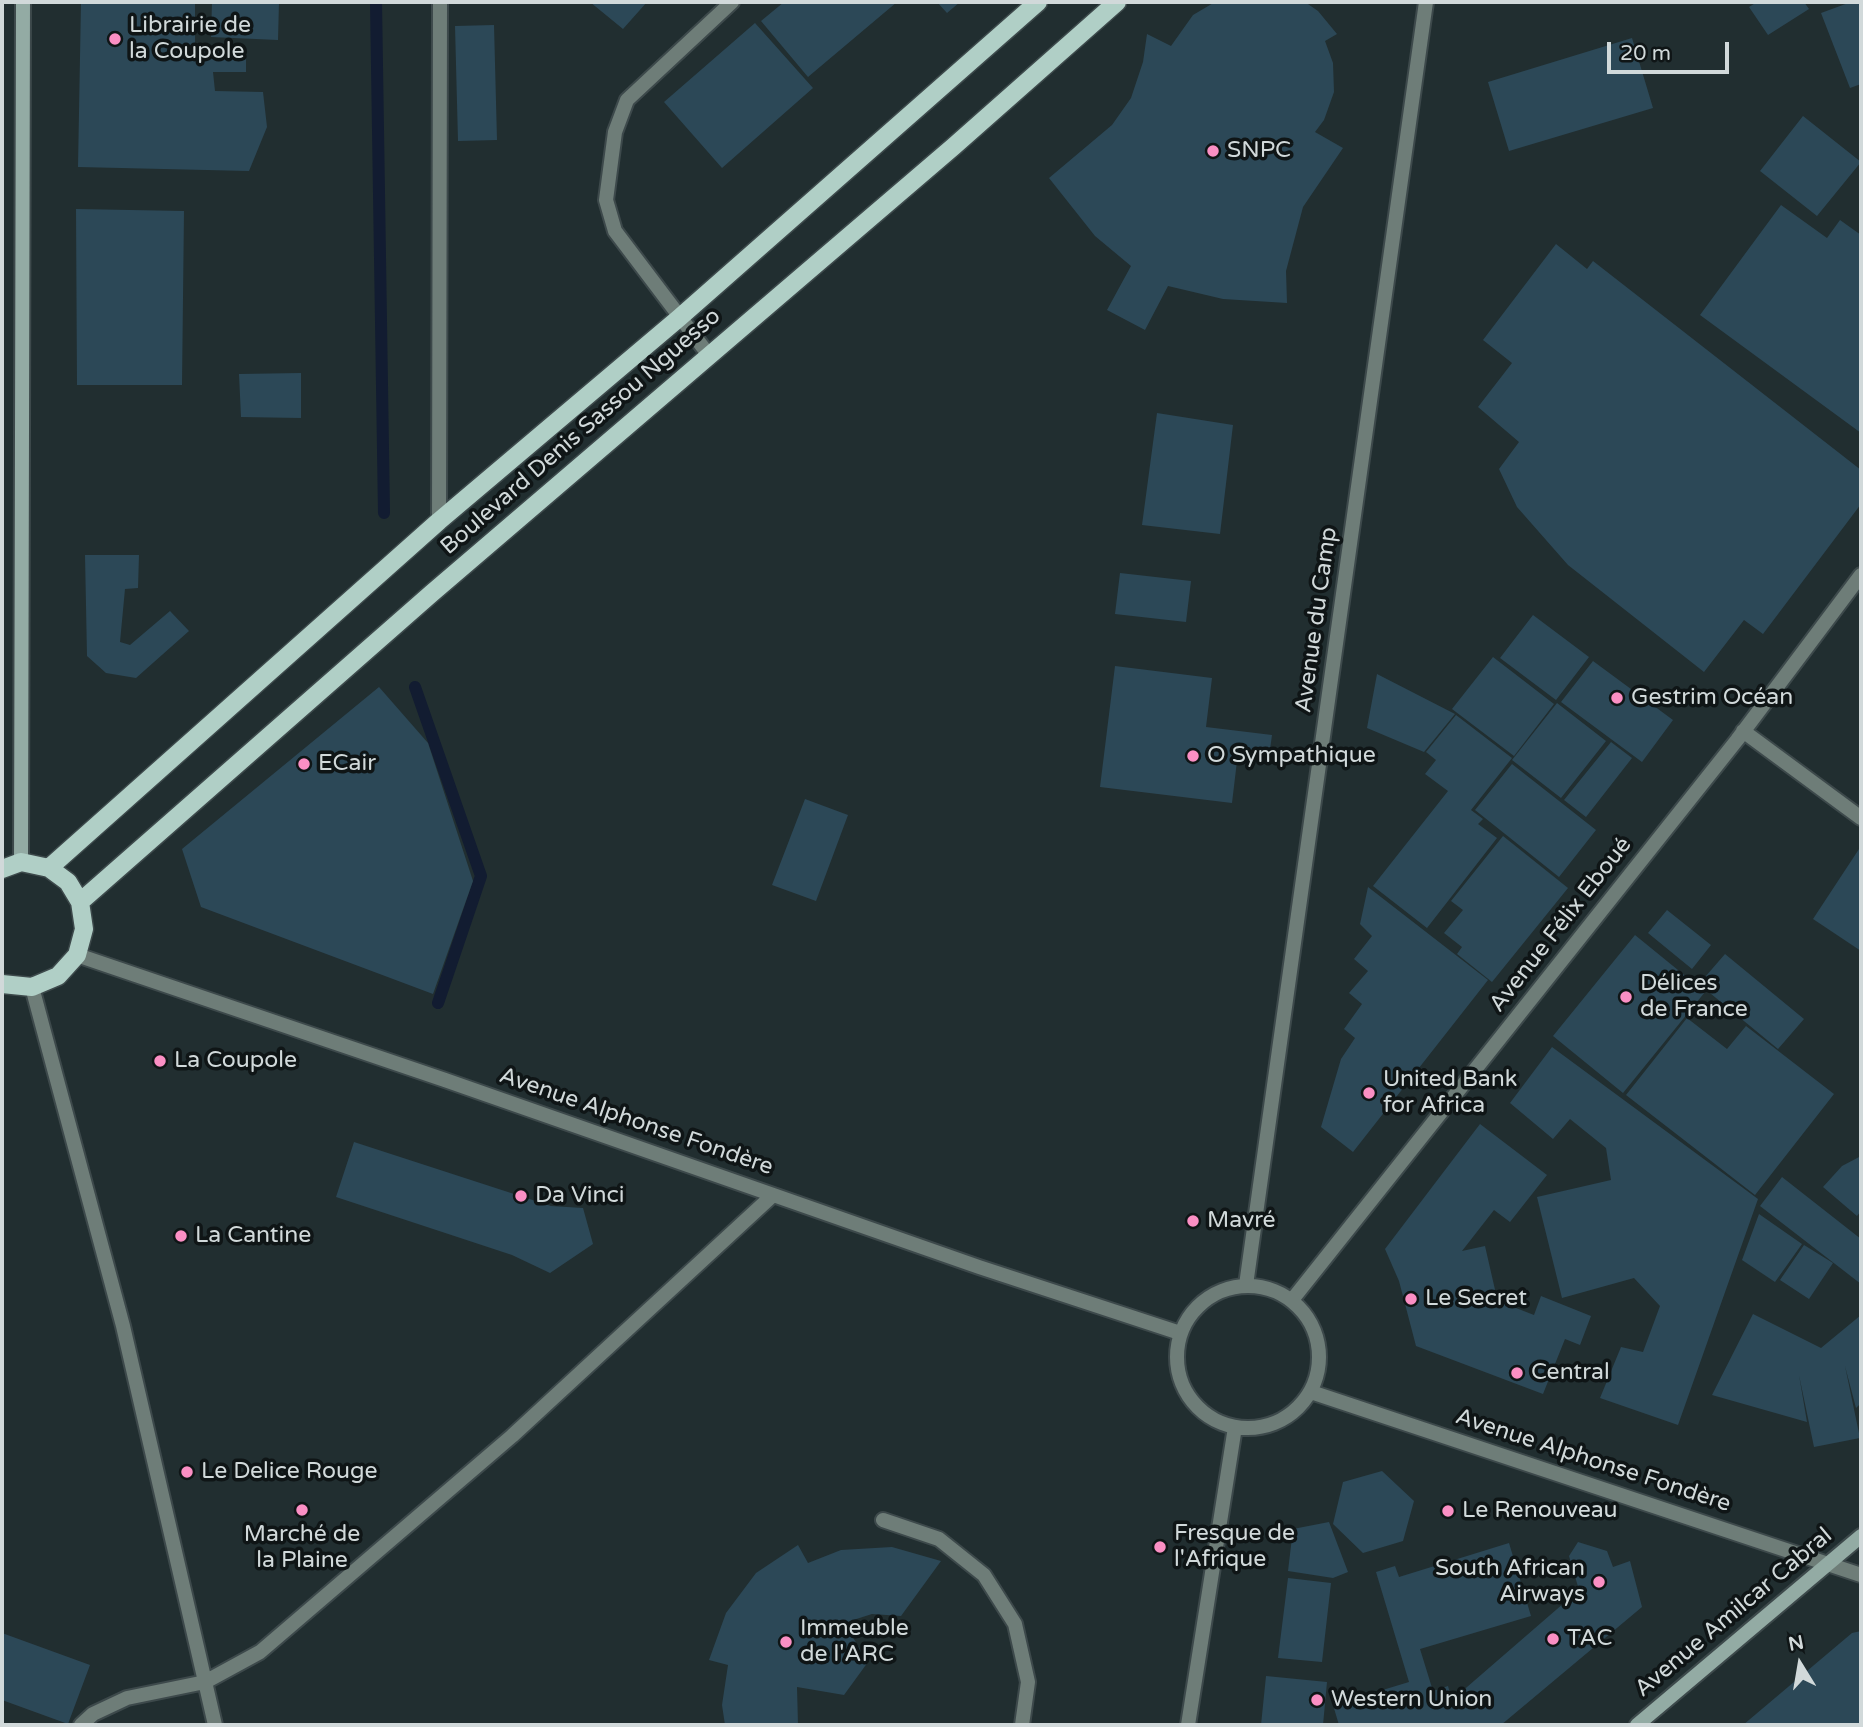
<!DOCTYPE html>
<meta charset="utf-8">
<style>
body{margin:0}
#map{position:relative;width:1863px;height:1727px;overflow:hidden;background:#212e30;font-family:"Varela Round",sans-serif}
canvas{display:block}
.frame{position:absolute;inset:0;border:4px solid #d1d9da;pointer-events:none}
.north{position:absolute;left:1765px;top:1629px;width:70px;height:70px;-webkit-text-stroke:5px #0f1516;paint-order:stroke;rotate:349deg;font-size:19px;font-weight:700;line-height:28px;text-align:center;color:#d1d9da}
.north::after{content:'';display:block;margin:auto;width:24px;height:32px;background:#d1d9da;clip-path:polygon(50% 0,100% 100%,50% 72%,0 100%)}
.scale{position:absolute;left:1607px;top:42px;width:122px;height:32px;box-sizing:border-box;border:4px solid #d1d9da;border-top:0;padding-left:9px;font-size:21px;line-height:24px;white-space:nowrap;color:#d1d9da;-webkit-text-stroke:5px #0f1516;paint-order:stroke}
</style>
<div id="map">
<canvas width="1863" height="1727"></canvas>
<div class="frame"></div>
<div class="north">N</div>
<div class="scale">20 m</div>
</div>
<script>
const c = document.querySelector('canvas').getContext('2d');
c.lineJoin = 'round';
const shape = rows => new Path2D(rows.map(r => 'M' + r).join(''));
function stroke(path, color, width, dash) { c.strokeStyle = color; c.lineWidth = width; c.lineCap = dash ? 'butt' : 'round'; c.setLineDash(dash || []); c.stroke(path); }
function fillPath(path, color) { c.fillStyle = color; c.fill(path, 'evenodd'); }
function drawText(font, color, halo, rows, align = 'center') {
  c.font = font + ' "Varela Round",sans-serif'; c.lineWidth = 7; c.setLineDash([]); c.textBaseline = 'middle'; c.strokeStyle = halo; c.fillStyle = color; for (const [text, x, y, turn = 0] of rows) {
    c.save(); c.translate(x, y); c.rotate((+turn || 0) * Math.PI / 180); c.textAlign = isNaN(turn) ? turn : align; if (halo) c.strokeText(text, 0, 0); c.fillText(text, 0, 0); c.restore();
  }
}
const stream = shape([
 [376,2,384,513],
 [415,687,481,876,438,1003]
]);
const building = shape([
 [81,2,195,2,195,49,246,48,246,72,213,72,215,91,263,92,267,127,249,171,78,167],
 [212,2,279,2,278,40,211,37],
 [590,2,647,2,623,29],
 [784,2,897,2,808,77,761,21],
 [937,2,960,2,947,13],
 [1215,2,1305,2,1318,11,1337,34,1325,41,1333,63,1334,92,1324,120,1315,132,1343,148,1303,207,1286,271,1287,303,1223,299,1168,286,1145,330,1107,310,1131,266,1095,236,1049,178,1112,125,1131,98,1143,62,1147,34,1171,46,1193,15],
 [1757,2,1804,2,1809,9,1768,35,1749,7],
 [1851,2,1861,2,1861,84,1850,88,1821,13],
 [755,23,813,88,722,168,664,102],
 [494,25,497,140,458,141,455,26],
 [1632,38,1653,108,1509,151,1488,82],
 [1803,116,1861,162,1817,216,1760,171],
 [1781,205,1827,238,1840,220,1861,235,1861,433,1700,315],
 [76,209,184,211,182,385,77,385],
 [1556,244,1587,269,1593,261,1861,470,1861,504,1763,634,1744,620,1704,672,1568,565,1517,507,1499,469,1519,442,1478,407,1512,363,1483,340],
 [301,373,301,418,241,417,239,374],
 [1157,413,1233,425,1220,534,1142,525],
 [85,555,139,555,138,588,125,589,120,642,130,645,170,611,189,631,136,678,106,673,87,656],
 [1120,573,1191,581,1186,622,1115,614],
 [1533,615,1589,657,1556,700,1500,658],
 [1493,657,1554,704,1514,756,1452,709],
 [1593,661,1673,720,1642,762,1561,702],
 [1115,666,1212,678,1206,727,1272,735,1268,764,1237,761,1232,803,1100,787],
 [1377,674,1455,714,1424,752,1367,728],
 [379,687,428,743,473,881,433,994,201,907,182,849],
 [1557,703,1606,741,1561,798,1512,760],
 [1456,715,1512,758,1471,810,1483,819,1478,824,1497,838,1427,928,1373,886,1448,791,1425,774,1436,760,1426,752],
 [1611,742,1632,758,1586,817,1564,800],
 [1512,764,1596,830,1559,877,1475,810],
 [805,799,848,815,816,901,772,885],
 [1503,836,1568,888,1492,982,1457,954,1462,947,1444,933,1463,910,1451,901],
 [1861,846,1861,951,1813,919],
 [1368,887,1488,980,1353,1152,1321,1127,1341,1059,1355,1038,1344,1029,1362,1004,1349,993,1368,971,1354,959,1372,936,1360,924],
 [1667,910,1711,945,1692,969,1648,933],
 [1635,935,1705,992,1623,1093,1553,1036],
 [1725,954,1804,1019,1778,1049,1699,984],
 [1687,1018,1727,1049,1746,1026,1834,1094,1755,1195,1626,1095],
 [1552,1047,1758,1199,1678,1425,1600,1398,1621,1347,1643,1352,1660,1306,1634,1278,1562,1298,1537,1197,1611,1180,1606,1148,1570,1119,1553,1139,1510,1103],
 [1480,1124,1547,1175,1510,1222,1494,1210,1462,1251,1485,1246,1496,1294,1485,1296,1534,1315,1541,1296,1591,1316,1580,1345,1565,1339,1543,1394,1416,1346,1399,1281,1385,1249],
 [354,1142,551,1206,583,1208,593,1244,550,1273,512,1255,336,1197],
 [1861,1156,1861,1211,1857,1216,1823,1187,1842,1166],
 [1782,1177,1861,1239,1861,1284,1760,1206],
 [1759,1214,1802,1244,1775,1282,1742,1260],
 [1804,1245,1833,1263,1809,1299,1780,1280],
 [1753,1314,1821,1348,1861,1315,1861,1403,1856,1408,1845,1366,1860,1438,1814,1447,1799,1375,1807,1422,1712,1395],
 [1382,1471,1414,1501,1403,1541,1363,1553,1333,1524,1343,1482],
 [1329,1522,1348,1572,1333,1578,1288,1571,1293,1529],
 [1578,1542,1607,1551,1613,1567,1630,1561,1642,1607,1501,1725,1339,1725,1333,1705,1409,1682,1376,1572,1395,1566,1399,1577,1509,1543,1531,1616,1420,1649,1433,1691,1448,1686,1452,1700,1579,1590,1569,1556],
 [798,1545,808,1563,841,1550,892,1547,941,1561,901,1616,872,1614,844,1623,868,1662,844,1695,797,1687,798,1725,725,1725,722,1705,728,1665,709,1660,726,1613,756,1573],
 [1288,1578,1331,1583,1322,1662,1278,1658],
 [1861,1631,1861,1723,1743,1725,1852,1633],
 [2,1633,90,1665,68,1724,2,1700],
 [1266,1676,1327,1682,1323,1725,1261,1725]
]);
const lane = shape([
 [708,354,615,231,606,200,615,132,627,100,732,2],
 [883,1520,939,1539,984,1575,1015,1624,1028,1682,1022,1725]
]);
const street = shape([
 [439,521,440,2],
 [1743,731,1861,818],
 [77,955,445,1080,979,1267,1180,1333],
 [32,987,123,1326,215,1725],
 [1246,1285,1426,2],
 '1177 1357a71 71 0 1 1 142 0a71 71 0 1 1-142 0Z',
 [1292,1300,1737,740,1861,575],
 [1311,1392,1861,1575],
 [81,1725,93,1714,127,1698,205,1682,260,1652,512,1436,773,1195],
 [1188,1725,1235,1427]
]);
const secondary = shape([
 [21,862,23,2],
 [1637,1725,1861,1536]
]);
const primary = shape([
 [49,868,439,521,679,318,1038,2],
 [2,869,21,862,49,868,68,882,80,902,84,929,77,955,58,976,32,987,2,984],
 [80,902,432,593,953,147,1117,2]
]);
const markers = [
 [115,39,7,"#fb8fc4"],
 [1213,151,7,"#fb8fc4"],
 [1617,698,7,"#fb8fc4"],
 [1193,756,7,"#fb8fc4"],
 [304,764,7,"#fb8fc4"],
 [1626,997,7,"#fb8fc4"],
 [160,1061,7,"#fb8fc4"],
 [1369,1093,7,"#fb8fc4"],
 [521,1196,7,"#fb8fc4"],
 [1193,1221,7,"#fb8fc4"],
 [181,1236,7,"#fb8fc4"],
 [1411,1299,7,"#fb8fc4"],
 [1517,1373,7,"#fb8fc4"],
 [187,1472,7,"#fb8fc4"],
 [302,1510,7,"#fb8fc4"],
 [1448,1511,7,"#fb8fc4"],
 [1160,1547,7,"#fb8fc4"],
 [1599,1582,7,"#fb8fc4"],
 [1553,1639,7,"#fb8fc4"],
 [786,1642,7,"#fb8fc4"],
 [1317,1700,7,"#fb8fc4"]
];
const poiNames = [
 ["Librairie de",129,26],
 ["la Coupole",129,52],
 ["SNPC",1227,151],
 ["Gestrim Océan",1631,698],
 ["O Sympathique",1207,756],
 ["ECair",318,764],
 ["Délices",1640,984],
 ["de France",1640,1010],
 ["La Coupole",174,1061],
 ["United Bank",1383,1080],
 ["for Africa",1383,1106],
 ["Da Vinci",535,1196],
 ["Mavré",1207,1221],
 ["La Cantine",195,1236],
 ["Le Secret",1425,1299],
 ["Central",1531,1373],
 ["Le Delice Rouge",201,1472],
 ["Le Renouveau",1462,1511],
 ["Fresque de",1174,1534],
 ["l'Afrique",1174,1560],
 ["Marché de",302,1535,"center"],
 ["la Plaine",302,1561,"center"],
 ["South African",1585,1569,"right"],
 ["Airways",1585,1595,"right"],
 ["Immeuble",800,1629],
 ["de l'ARC",800,1655],
 ["TAC",1567,1639],
 ["Western Union",1331,1700]
];
const streetNames = [
 ["Boulevard Denis Sassou Nguesso",581,432,-41],
 ["Avenue du Camp",1317,620,-82],
 ["Avenue Félix Eboué",1561,925,-52],
 ["Avenue Alphonse Fondère",636,1122,19],
 ["Avenue Alphonse Fondère",1593,1461,18],
 ["Avenue Amilcar Cabral",1734,1613,-40]
];
stroke(stream, '#121c31', 12);
fillPath(building, '#2c4857');
stroke(lane, '#3d494b', 18);
stroke(street, '#3d494b', 18);
stroke(secondary, '#3d494b', 18);
stroke(primary, '#3d494b', 21);
stroke(lane, '#6e7d78', 14);
stroke(street, '#6e7d78', 14);
stroke(secondary, '#93aba4', 14);
stroke(primary, '#b0cfc6', 18);
for (const [x, y, r, color] of markers) { const dot = new Path2D(); dot.arc(x, y, r, 0, 2 * Math.PI); c.fillStyle = color; c.fill(dot); stroke(dot, '#0f1516', 2.5); }
drawText('23px', '#d1d9da', '#0f1516', poiNames, 'left');
drawText('23px', '#d1d9da', '#0f1516', streetNames);
</script>
